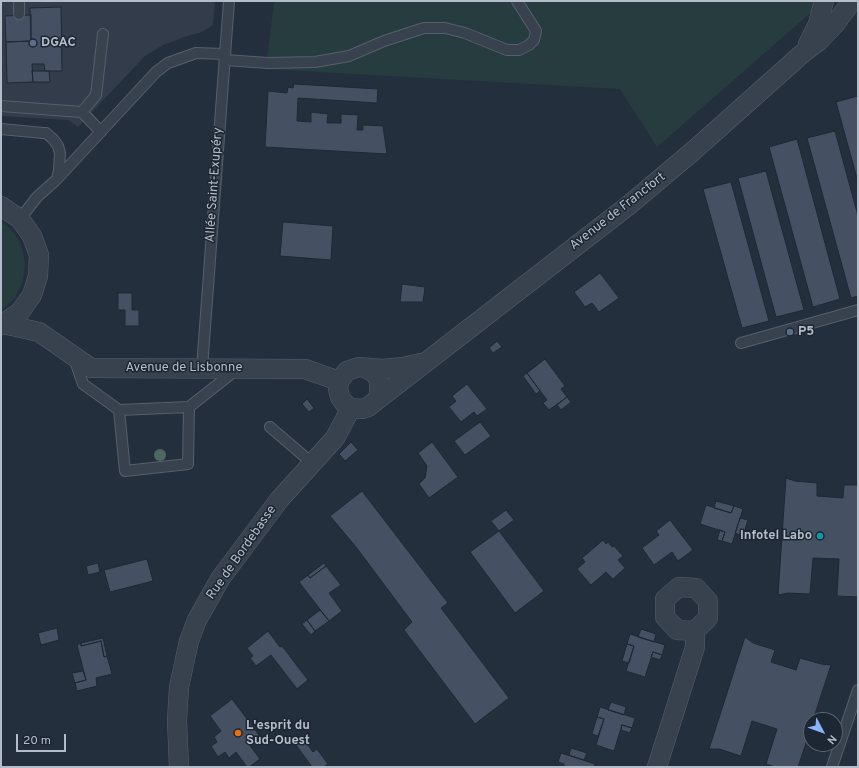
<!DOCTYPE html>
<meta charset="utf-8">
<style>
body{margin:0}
#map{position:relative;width:859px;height:768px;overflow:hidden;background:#242f3e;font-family:Overpass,sans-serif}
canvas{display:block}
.frame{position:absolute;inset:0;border:2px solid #b4bcc9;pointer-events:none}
.north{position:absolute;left:803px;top:712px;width:40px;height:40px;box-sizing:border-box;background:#1d2633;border:1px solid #59626f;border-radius:50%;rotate:131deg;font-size:11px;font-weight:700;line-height:16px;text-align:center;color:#b4bcc9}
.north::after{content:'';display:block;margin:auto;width:14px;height:18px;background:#8ab4f8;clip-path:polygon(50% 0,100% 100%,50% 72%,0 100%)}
.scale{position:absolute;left:16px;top:734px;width:50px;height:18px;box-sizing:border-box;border:2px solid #b4bcc9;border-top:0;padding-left:5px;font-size:12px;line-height:14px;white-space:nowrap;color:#b4bcc9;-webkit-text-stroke:3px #1d2633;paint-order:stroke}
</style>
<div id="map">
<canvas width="859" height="768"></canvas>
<div class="frame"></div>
<div class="north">N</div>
<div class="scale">20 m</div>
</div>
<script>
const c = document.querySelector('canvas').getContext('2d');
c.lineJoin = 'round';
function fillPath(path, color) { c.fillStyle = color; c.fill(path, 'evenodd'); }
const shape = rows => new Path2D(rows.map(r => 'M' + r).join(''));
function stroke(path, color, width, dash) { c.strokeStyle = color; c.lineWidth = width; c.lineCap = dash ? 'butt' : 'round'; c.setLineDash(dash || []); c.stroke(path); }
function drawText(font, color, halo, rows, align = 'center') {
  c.font = font + ' Overpass,sans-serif'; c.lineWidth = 3; c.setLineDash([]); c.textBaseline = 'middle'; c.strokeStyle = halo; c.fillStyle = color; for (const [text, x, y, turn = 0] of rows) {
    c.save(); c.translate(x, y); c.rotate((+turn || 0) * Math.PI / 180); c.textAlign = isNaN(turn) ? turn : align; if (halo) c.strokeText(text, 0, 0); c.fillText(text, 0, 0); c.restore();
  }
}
const airport = shape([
 [1,1,215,1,213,25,202,32,187,36,163,45,145,56,78,127,68,120,1,116]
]);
const green = shape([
 [274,1,824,1,657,147,620,89,266,69],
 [1,222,11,229,21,244,25,263,23,281,15,298,1,311]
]);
const building = shape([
 [61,7,62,71,45,71,44,64,32,64,33,82,7,83,6,42,31,41,30,8,61,7],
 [31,15,31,41,6,42,5,16,31,15],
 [32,71,49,71,50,82,33,82,32,71],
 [294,84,378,89,377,103,298,98,297,121,311,122,311,112,328,114,327,123,341,123,341,114,358,115,357,130,363,130,363,125,383,126,387,154,265,147,268,91,287,93,288,87,293,88,294,84],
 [858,96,858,182,836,102,858,96],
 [835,131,858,216,858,296,851,298,807,138,835,131],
 [797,139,840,299,813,307,769,147,797,139],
 [766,171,804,310,776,317,738,178,766,171],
 [731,182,769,321,742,328,703,189,731,182],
 [283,222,333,226,331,260,280,256,283,222],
 [600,273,619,298,599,312,592,303,585,307,574,292,600,273],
 [402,284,425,287,423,302,400,302,402,284],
 [118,293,132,293,132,310,139,310,139,326,125,326,125,310,118,310,118,293],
 [497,341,502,347,493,353,489,348,497,341],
 [545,359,565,386,561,389,567,397,549,410,543,403,547,400,527,373,545,359],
 [527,373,540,391,536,394,523,376,527,373],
 [467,384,487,409,477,416,474,412,461,422,449,407,456,401,452,396,467,384],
 [567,397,571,402,561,410,557,405,567,397],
 [307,399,314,408,309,412,302,404,307,399],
 [480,422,491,436,465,455,454,441,480,422],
 [351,442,358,450,345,461,339,454,351,442],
 [432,442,458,477,429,498,419,484,425,478,427,466,418,453,432,442],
 [786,478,795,481,817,483,817,496,843,498,844,485,858,485,858,597,837,596,839,559,813,558,810,594,788,593,778,595,786,478],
 [362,491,448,603,441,608,509,698,475,724,404,630,412,622,356,547,330,516,362,491],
 [716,501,734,506,731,513,714,508,716,501],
 [706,505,731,513,734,506,743,509,732,544,722,541,725,532,700,524,706,505],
 [506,510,514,520,499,531,544,591,515,613,470,552,499,531,491,521,506,510],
 [740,518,748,520,743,536,735,533,740,518],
 [670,520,693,550,678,561,672,552,654,565,642,548,659,535,656,531,670,520],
 [720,530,725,532,722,541,717,540,720,530],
 [603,540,606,544,608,542,612,547,614,546,623,556,618,560,625,568,613,579,606,572,591,585,577,569,585,562,582,558,603,540],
 [147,559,153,581,110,592,104,570,147,559],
 [98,563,100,572,88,575,86,566,98,563],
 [324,563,326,566,310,578,308,575,324,563],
 [326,566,341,585,329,593,342,611,329,621,299,582,308,575,310,578,326,566],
 [320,610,329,621,315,631,307,620,320,610],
 [307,620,315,631,311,635,302,624,307,620],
 [57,628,59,640,41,645,38,633,57,628],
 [641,629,656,634,654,642,638,637,641,629],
 [268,631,280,647,282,646,308,680,297,689,271,655,256,666,250,658,253,656,247,648,268,631],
 [630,634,665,645,662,655,653,652,645,677,626,671,634,646,627,644,630,634],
 [745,637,753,643,775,650,771,662,796,670,800,658,821,664,831,665,813,720,811,720,811,728,798,767,775,767,766,764,777,729,752,721,741,756,719,749,709,749,745,637],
 [103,638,107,656,104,657,101,641,81,646,81,643,103,638],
 [101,641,104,657,107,656,112,674,96,678,97,686,77,691,75,683,86,680,77,645,81,643,81,646,101,641],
 [627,644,634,646,629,663,622,661,627,644],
 [653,652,662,655,660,660,651,657,653,652],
 [83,671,86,680,75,683,72,673,83,671],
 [232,699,259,735,248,743,260,759,249,767,247,767,236,752,229,758,225,752,218,757,211,746,217,742,214,737,221,731,210,716,232,699],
 [611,702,626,707,624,715,608,710,611,702],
 [600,707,635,718,632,728,622,725,614,751,596,745,604,719,597,717,600,707],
 [597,717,604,719,598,736,592,734,597,717],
 [622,725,632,728,630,733,621,730,622,725],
 [304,740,313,752,317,749,328,764,324,767,312,767,296,745,304,740],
 [571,748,587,753,584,760,569,755,571,748],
 [561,753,595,764,594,767,564,767,564,764,558,762,561,753]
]);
const lane = shape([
 [19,14,19,1],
 [225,60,268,63,315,62,349,56,384,41,424,28,445,28,465,33,507,50,519,50,529,45,534,40,536,31,517,1],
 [1,106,82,112,96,95,103,34],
 [82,112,101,132],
 [1,129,43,133,46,133,53,139,58,146,60,153,59,170,57,179],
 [20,219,37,197,56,180,156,72,168,63,196,53,225,54],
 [741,343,858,310],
 [74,358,83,384,119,410,189,407,236,370],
 [202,368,229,1],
 [119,410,125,471,188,464,189,407],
 [270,427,312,463],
 [832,767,858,690]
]);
const street = shape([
 [808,44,818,24,824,1],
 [1,206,20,219,32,236,39,255,38,276,32,295,20,312,1,325],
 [3,324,39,332,91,368,305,369,339,381],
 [365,368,371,371,376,375,379,381,379,394,377,400,368,407,362,409,351,408,344,403,340,397,338,389,339,381,347,371,359,367,382,369,403,367,421,363],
 [377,400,629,205,692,152,803,53,820,40,835,24,852,1],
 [179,767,177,721,179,687,189,641,197,620,220,579,279,500,335,438,351,408],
 [657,767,695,647,695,631,708,618,708,601,696,588,679,587,665,599,665,617,677,630,695,631]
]);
const trees = [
 [160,455]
];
const markers = [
 [33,43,4,"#5c6f8a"],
 [790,332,4,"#5c6f8a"],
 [820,536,4,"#0f9aa8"],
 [238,733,4,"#e8710a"]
];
const poiNames = [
 ["DGAC",41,43],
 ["P5",798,332],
 ["Infotel Labo",812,536,"right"],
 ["L'esprit du",246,726],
 ["Sud-Ouest",246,741]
];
const streetNames = [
 ["Allée Saint-Exupéry",215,185,-86],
 ["Avenue de Francfort",618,212,-38],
 ["Avenue de Lisbonne",184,368],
 ["Rue de Bordebasse",242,553,-55]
];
fillPath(airport, '#323c4b');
fillPath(green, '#263c3f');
fillPath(building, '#455162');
stroke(building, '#1f2835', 1);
stroke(lane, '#565f6c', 12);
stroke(street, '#565f6c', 20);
stroke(lane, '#38414e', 10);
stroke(street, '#38414e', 19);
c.fillStyle = '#4b6a5d';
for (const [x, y] of trees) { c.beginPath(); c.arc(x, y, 6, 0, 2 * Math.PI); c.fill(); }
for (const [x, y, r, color] of markers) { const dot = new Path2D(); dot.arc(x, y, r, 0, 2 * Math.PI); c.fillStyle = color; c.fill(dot); stroke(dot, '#1d2633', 1.5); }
drawText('bold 13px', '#b4bcc9', '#1d2633', poiNames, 'left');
drawText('13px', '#b4bcc9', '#1d2633', streetNames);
</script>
